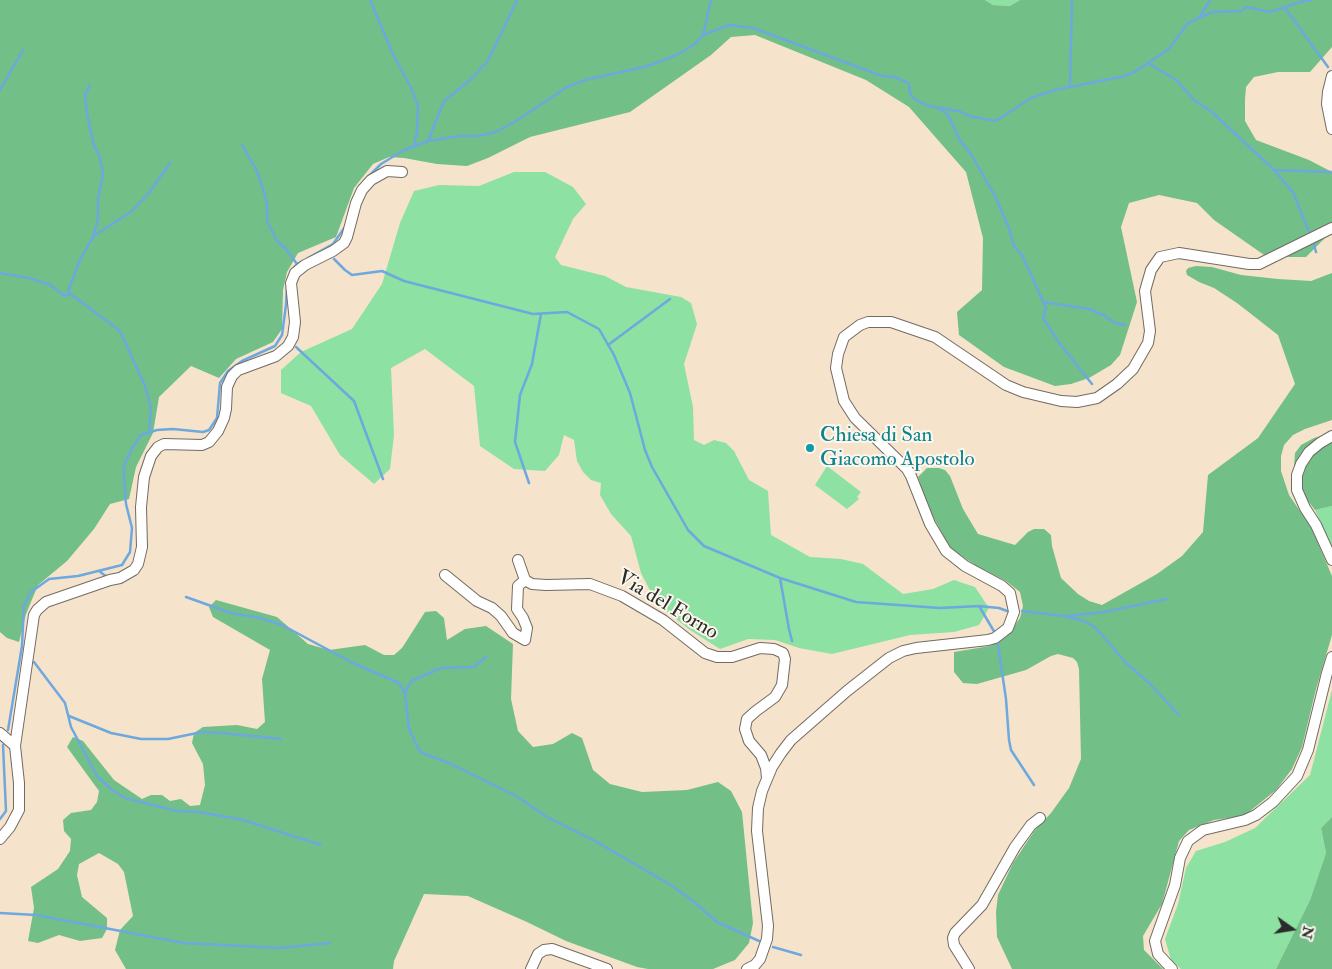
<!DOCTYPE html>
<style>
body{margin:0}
#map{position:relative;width:1332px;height:969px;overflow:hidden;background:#f6e3cc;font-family:"IM FELL Double Pica",serif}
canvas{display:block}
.north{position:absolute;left:1267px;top:904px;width:50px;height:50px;-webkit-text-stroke:4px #fbf7ec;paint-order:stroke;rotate:103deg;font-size:14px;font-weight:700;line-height:20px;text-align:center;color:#2b2b2b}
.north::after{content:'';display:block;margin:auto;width:18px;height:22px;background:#2b2b2b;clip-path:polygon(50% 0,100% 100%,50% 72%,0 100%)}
</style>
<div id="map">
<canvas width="1332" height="969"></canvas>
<div class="north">N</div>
</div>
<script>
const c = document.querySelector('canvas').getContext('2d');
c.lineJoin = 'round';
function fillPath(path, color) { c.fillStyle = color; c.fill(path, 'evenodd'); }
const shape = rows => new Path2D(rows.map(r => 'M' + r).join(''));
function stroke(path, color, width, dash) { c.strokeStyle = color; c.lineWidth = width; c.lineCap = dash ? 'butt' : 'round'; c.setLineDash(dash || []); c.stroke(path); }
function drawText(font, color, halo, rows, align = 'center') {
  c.font = font + ' "IM FELL Double Pica",serif'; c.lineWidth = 4; c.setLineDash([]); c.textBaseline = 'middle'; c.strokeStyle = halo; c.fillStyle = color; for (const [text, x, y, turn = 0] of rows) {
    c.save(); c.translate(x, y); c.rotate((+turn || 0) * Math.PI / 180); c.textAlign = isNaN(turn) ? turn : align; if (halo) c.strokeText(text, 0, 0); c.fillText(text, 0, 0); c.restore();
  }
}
const green = shape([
 [985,0,1020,0,1010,6,993,5],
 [514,172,545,172,573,187,586,204,573,219,555,257,561,265,605,276,626,287,681,297,691,303,697,324,684,364,693,407,694,440,704,445,714,440,726,443,734,451,749,480,768,491,771,535,810,557,841,559,863,564,903,594,933,589,954,580,975,587,989,608,979,625,954,632,910,635,832,654,799,648,775,640,748,639,720,649,690,630,657,604,641,573,631,536,611,514,600,495,601,483,591,480,583,472,577,461,574,440,564,435,559,455,545,471,514,469,480,446,474,386,425,349,391,368,394,435,390,469,374,484,340,455,311,406,281,393,281,370,301,352,352,329,382,284,400,223,414,191,439,185,479,186],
 [827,466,861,492,857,497,859,499,847,509,815,485],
 [1332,506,1332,546,1315,510],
 [1332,690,1332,817,1321,828,1326,853,1310,900,1276,969,1181,969,1171,960,1165,939,1178,904,1186,868,1196,851,1225,842,1255,828,1310,775]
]);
const forest = shape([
 [0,0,985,0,993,5,1010,6,1020,0,1332,0,1332,47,1310,72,1278,72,1254,77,1246,87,1245,99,1245,121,1256,140,1309,160,1332,172,1332,227,1327,236,1306,257,1267,257,1214,220,1197,203,1159,195,1129,203,1121,227,1137,302,1120,355,1111,365,1089,378,1071,384,1055,386,1004,367,959,335,957,312,982,290,983,238,966,172,909,107,866,80,755,35,731,37,711,55,630,112,530,137,488,158,467,166,437,164,404,158,389,157,373,164,354,188,336,237,298,253,287,272,283,290,282,329,273,342,236,359,219,378,191,366,159,397,153,433,136,467,129,499,110,504,94,529,67,561,38,585,26,614,19,642,7,638,0,632],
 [1196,266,1212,267,1241,275,1278,279,1311,281,1332,273,1332,420,1305,429,1293,435,1284,445,1281,456,1281,471,1289,495,1311,527,1332,576,1332,635,1316,689,1302,747,1292,769,1276,790,1244,816,1214,820,1189,830,1179,841,1162,904,1143,936,1144,950,1163,969,1012,969,997,937,996,912,998,895,1013,863,1035,830,1051,813,1069,788,1081,759,1079,669,1077,662,1073,658,1058,654,1051,656,1026,670,977,684,963,683,954,672,954,652,990,646,1006,637,1020,618,1023,606,1020,592,1006,581,978,567,950,548,929,509,918,477,927,468,939,468,945,470,950,476,963,509,978,534,1015,545,1028,532,1034,529,1044,529,1051,535,1052,546,1061,578,1078,594,1089,601,1102,605,1157,574,1182,556,1203,532,1208,475,1258,438,1295,384,1278,335,1237,303,1214,288,1199,282,1187,275,1186,271,1188,268],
 [1332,433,1332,506,1315,510,1304,496,1297,481,1294,466,1295,453,1301,445,1314,438],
 [216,600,277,617,308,644,329,650,365,645,384,655,394,655,402,648,425,612,436,611,444,618,447,640,465,629,486,626,513,644,511,699,518,731,533,747,553,744,572,733,582,738,593,770,610,784,642,792,687,790,718,782,731,791,742,812,753,923,749,943,735,960,713,969,648,969,637,967,566,941,527,922,468,896,424,894,394,961,393,969,126,969,115,950,120,930,133,916,124,872,118,864,99,853,79,864,77,875,82,897,107,918,107,929,102,938,80,941,59,935,38,943,28,941,34,908,31,887,58,869,70,851,71,839,64,831,63,820,71,813,91,810,97,802,99,791,67,747,73,737,83,741,114,780,142,799,151,795,162,795,170,801,181,799,190,806,200,805,205,785,203,764,192,743,194,733,203,727,237,725,257,729,265,722,262,679,270,650,213,617,209,607],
 [1332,817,1332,969,1276,969,1310,900,1326,853,1321,828]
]);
const stream = shape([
 [370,0,393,54,411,88,418,106,417,131,414,147],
 [1285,8,1328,67],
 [1200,16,1210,0],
 [703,35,729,25,753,28,882,76,894,77,904,81,909,84,910,93,913,98,928,106,959,111,969,116,996,121,1031,98,1055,90,1125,76,1136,71,1169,49,1188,23,1212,12,1241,11,1247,7,1270,12,1300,2,1311,0],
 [1148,63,1176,80,1194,100,1212,112,1274,170,1293,192,1309,232],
 [90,85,85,95,87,114,94,146,99,154,103,174,98,199,98,219,93,237,79,262,68,292,120,331,145,386,151,408,149,433],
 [1070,86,1072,0],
 [0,90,23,50],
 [939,108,949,116,959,139,971,154,995,196,1009,228,1014,246,1022,255,1046,308,1043,318,1060,344,1092,384],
 [428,141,444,101,469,81,488,61,517,0],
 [242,145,257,171,263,189,267,203,267,221,277,241,286,249,297,264],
 [1274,170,1332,172],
 [368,177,381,164,404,150,428,141,459,136,478,136,496,132,516,121,567,87,585,80,648,66,679,54,696,43,703,35,711,0],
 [94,236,132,211,149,193,170,163],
 [1314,245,1316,252],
 [308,258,333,244,345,227],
 [334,259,345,270,352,275,382,271,404,281,533,314,567,312,599,329,614,355,630,393,645,450,652,467,688,530,704,546,780,578,856,602,940,608,979,606,999,608,1007,611],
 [291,271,297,264,303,261],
 [0,273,29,278,51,285,64,296,71,294],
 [1043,302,1089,309,1105,316,1115,323,1125,325],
 [608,345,670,299],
 [296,347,354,401,383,479],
 [529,483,515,442,520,395,532,364,541,314],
 [99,571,107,577],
 [780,578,789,629,792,641],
 [186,597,231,613,260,618,282,625,351,662,399,683,405,693,409,729,418,748,422,753,449,763,516,796,547,817,595,841,671,885,693,901,717,922,759,941],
 [979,606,995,633],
 [1022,611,1064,616,1084,621,1096,628,1126,663,1150,684,1179,715],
 [1068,616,1104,612,1167,599],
 [998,645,1006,699,1009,740,1011,750,1034,785],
 [34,662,65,703,71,727,97,776,112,790,125,798,177,811,199,812,243,820,321,845],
 [405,693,411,681,441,668,474,667,486,657],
 [69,716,111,733,141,739,168,739,202,732,222,733,281,739],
 [8,730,22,646,24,605,31,592,49,579,78,576,122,565,130,552,132,528,126,504,124,479,124,465,132,448,141,435,157,430,173,429,203,432,209,430,217,418,220,383,228,371,242,361,275,346,282,335,286,305,287,286],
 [0,819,6,811,3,745],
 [0,913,36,915,184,943,279,948,330,943],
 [773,947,801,955]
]);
const minor = shape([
 [1332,76,1328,92,1327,104,1332,129],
 [1332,436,1320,443,1309,452,1301,464,1297,475,1297,490,1305,508,1316,525,1332,560],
 [518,560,525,580,532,584,546,585,590,584,622,596,663,620,705,653,717,657,732,657,760,648,774,649,783,653,785,659,782,685,775,697,756,711,747,719,745,729,749,741,761,755,766,768,767,778],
 [445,575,477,601,492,608,501,616,513,633,525,640,527,628,523,618,517,609,518,586,525,580],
 [0,733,15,746],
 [0,839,10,827,19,810,19,783,15,746,34,615,37,610,46,602,110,580,120,578,134,570,138,564,142,547,141,507,144,477,151,456,158,447,164,444,202,445,209,442,218,431,224,418,226,409,227,387,232,376,238,370,276,356,288,346,293,337,295,322,291,283,295,273,305,265,333,251,344,243,347,237,356,203,362,190,371,180,387,171,402,172],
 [531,969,538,954,544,950,552,949,607,969],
 [747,969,755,965,760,959,767,939,768,926,757,831,758,808,762,791,772,767,781,753,791,740,847,691,889,658,903,651,916,648,988,640,995,638,1008,628,1014,612,1010,593,1002,586,965,566,946,551,930,524,911,476,907,469,855,418,844,401,836,368,838,354,844,337,860,325,868,322,891,322,935,337,1006,385,1023,392,1061,401,1077,402,1097,398,1117,384,1133,369,1148,343,1150,331,1145,291,1151,270,1160,257,1179,253,1249,264,1259,264,1332,228],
 [969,969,954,945,953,938,955,933,982,905,1015,847,1031,825,1040,818],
 [1172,969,1158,954,1155,941,1175,885,1180,858,1188,841,1203,830,1245,820,1256,815,1273,802,1297,776,1308,750,1327,673,1332,657]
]);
const markers = [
 [810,448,5,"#0f9aa8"]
];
const cultureNames = [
 ["Chiesa di San",820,436],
 ["Giacomo Apostolo",820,460]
];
const streetNames = [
 ["Via del Forno",667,606,31]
];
fillPath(green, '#8de1a2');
fillPath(forest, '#72bf88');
stroke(stream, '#6da8de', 2.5);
stroke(minor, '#726b63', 12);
stroke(minor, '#fff', 10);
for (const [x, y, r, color] of markers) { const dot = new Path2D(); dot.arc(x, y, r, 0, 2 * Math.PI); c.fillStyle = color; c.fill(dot); stroke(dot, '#fbf7ec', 2); }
drawText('21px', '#0d838f', '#fbf7ec', cultureNames, 'left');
drawText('21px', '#2b2b2b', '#fbf7ec', streetNames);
</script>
